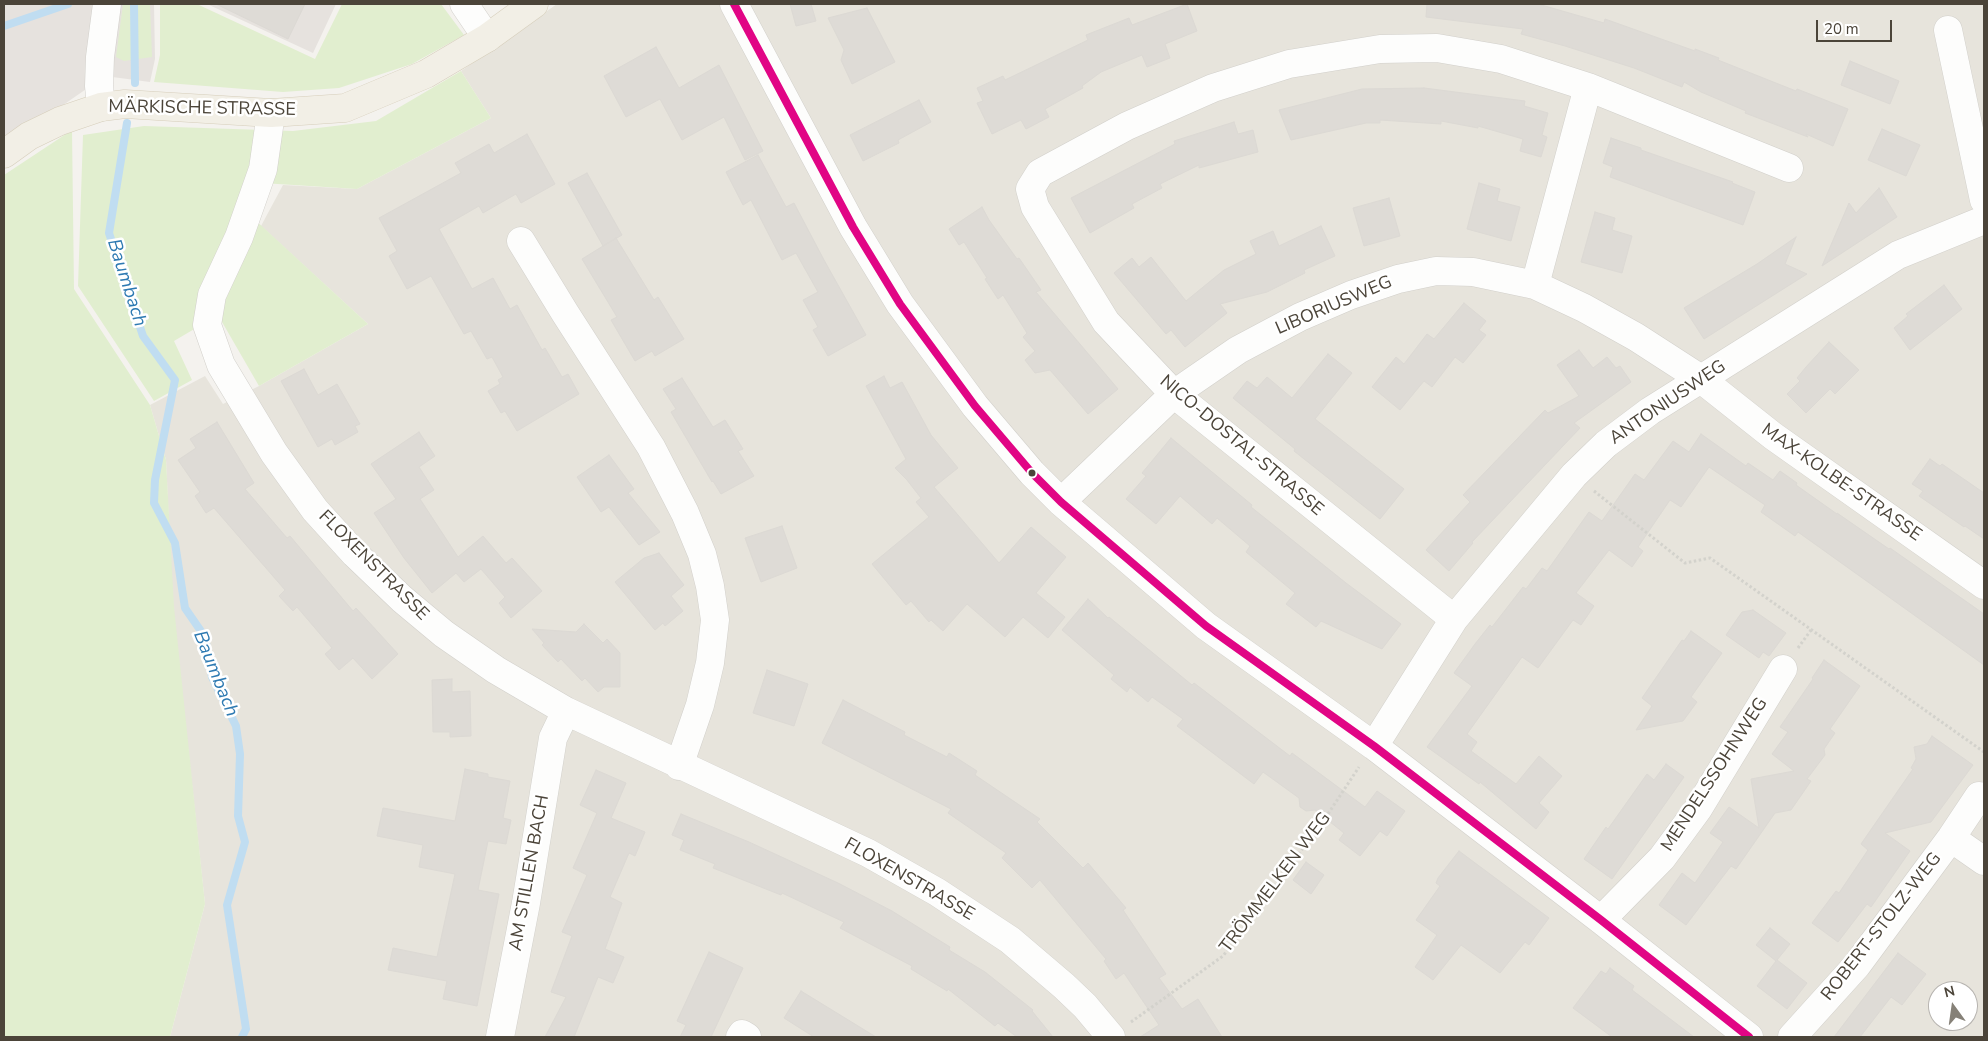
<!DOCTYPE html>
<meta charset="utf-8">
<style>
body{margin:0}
#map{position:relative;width:1988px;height:1041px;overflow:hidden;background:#f4f2ee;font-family:"Nunito Sans",sans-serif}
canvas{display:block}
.frame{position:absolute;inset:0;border:5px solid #4b4439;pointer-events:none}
.north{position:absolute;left:1928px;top:981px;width:50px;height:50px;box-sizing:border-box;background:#fff;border:1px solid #b7b4b0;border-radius:50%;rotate:346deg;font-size:14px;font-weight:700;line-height:20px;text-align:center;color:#4b4439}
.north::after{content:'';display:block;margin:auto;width:18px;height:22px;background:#868178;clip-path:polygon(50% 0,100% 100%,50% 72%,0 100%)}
.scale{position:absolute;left:1816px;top:20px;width:76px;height:22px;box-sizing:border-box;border:2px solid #4b4439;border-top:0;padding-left:6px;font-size:15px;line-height:18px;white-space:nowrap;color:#4b4439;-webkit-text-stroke:4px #fff;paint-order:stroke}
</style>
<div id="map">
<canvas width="1988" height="1041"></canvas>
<div class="frame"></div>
<div class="north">N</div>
<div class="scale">20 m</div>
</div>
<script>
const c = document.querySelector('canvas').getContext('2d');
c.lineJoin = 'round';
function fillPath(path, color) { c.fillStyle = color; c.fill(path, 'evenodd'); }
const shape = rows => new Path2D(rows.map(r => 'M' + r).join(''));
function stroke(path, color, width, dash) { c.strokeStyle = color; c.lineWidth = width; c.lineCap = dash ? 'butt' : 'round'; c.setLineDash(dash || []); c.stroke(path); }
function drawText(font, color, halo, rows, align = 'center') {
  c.font = font + ' "Nunito Sans",sans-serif'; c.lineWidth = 5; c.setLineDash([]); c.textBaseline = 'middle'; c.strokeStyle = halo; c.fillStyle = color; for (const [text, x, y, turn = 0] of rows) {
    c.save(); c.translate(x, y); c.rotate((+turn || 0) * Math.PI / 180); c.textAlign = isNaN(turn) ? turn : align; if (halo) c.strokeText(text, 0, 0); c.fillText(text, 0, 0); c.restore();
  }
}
const residential = shape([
 [557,4,1984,4,1984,1037,170,1037,205,904,173,610,166,460,150,405,205,376,223,404,259,386,368,324,261,226,283,185,357,189,491,118,461,71],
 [1938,991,1968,991,1968,1021,1938,1021]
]);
const industrial = shape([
 [4,4,154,4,155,59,150,82,105,76,4,146],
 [207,4,336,4,313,53]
]);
const green = shape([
 [123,4,150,4,152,57,124,61,116,57],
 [160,4,199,4,199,5,315,59,342,4,441,4,464,35,412,64,339,88,283,92,154,82,160,55],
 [461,71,491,118,357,189,246,182,239,205,368,324,259,386,218,315,174,341,192,380,154,401,78,286,83,135,144,126,293,131,376,121],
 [72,130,74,289,150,405,166,460,174,607,205,904,170,1037,4,1037,4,175]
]);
const stream = shape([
 [134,4,135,83],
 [4,26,68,4],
 [127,123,109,233,143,336,175,380,155,480,154,503,175,543,185,608,205,637,212,677,236,726,240,754,238,816,245,842,227,905,246,1029,242,1037]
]);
const building = shape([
 [216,4,305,4,288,39,216,4],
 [790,4,811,4,816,21,796,26,790,4],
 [1187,4,1197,31,1165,44,1170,58,1147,67,1142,55,1101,72,1082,86,1083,88,1045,109,1049,117,1026,129,1021,120,992,134,977,103,983,101,977,88,1003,76,1005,80,1088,40,1086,35,1129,18,1132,25,1187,4],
 [1427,4,1538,4,1604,23,1605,19,1695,51,1695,49,1719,58,1718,60,1796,91,1797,89,1848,109,1833,146,1806,134,1808,137,1745,113,1746,111,1701,92,1684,82,1682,87,1634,68,1565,46,1521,34,1523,29,1426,17,1427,4],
 [867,8,895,62,852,84,841,60,844,50,828,18,867,8],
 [656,47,679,88,719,65,763,151,745,160,724,117,682,140,660,99,626,117,604,76,656,47],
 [1850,61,1899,81,1890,104,1841,85,1850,61],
 [1424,88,1525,101,1524,106,1548,113,1542,135,1547,137,1541,157,1520,151,1523,139,1478,126,1478,128,1441,121,1441,124,1380,120,1380,123,1366,123,1291,140,1279,110,1362,89,1424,88],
 [919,100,931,122,898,140,899,143,863,161,850,135,919,100],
 [1234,122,1238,134,1253,130,1258,152,1199,168,1199,165,1160,184,1162,188,1132,204,1134,208,1090,233,1071,198,1175,144,1174,141,1234,122],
 [1882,129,1920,145,1906,176,1868,160,1882,129],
 [527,134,555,184,521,203,516,194,483,213,479,206,439,229,472,289,493,278,510,309,517,305,542,350,545,348,562,377,568,374,579,394,517,431,505,411,501,413,488,391,500,384,498,380,503,377,492,357,487,359,471,331,464,334,431,276,407,289,389,256,397,251,379,218,461,173,455,163,489,144,494,153,527,134],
 [1611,138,1641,148,1641,150,1733,182,1732,183,1755,192,1743,225,1610,177,1613,167,1603,163,1611,138],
 [758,155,786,207,794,203,824,260,866,335,828,356,813,330,818,327,803,300,818,292,796,253,782,260,751,200,743,205,726,172,758,155],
 [587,173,622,235,603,246,568,183,587,173],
 [1479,183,1500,189,1497,201,1520,207,1511,241,1467,229,1479,183],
 [1879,188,1897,217,1822,266,1849,203,1856,213,1879,188],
 [1389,198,1400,236,1364,246,1353,208,1389,198],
 [982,207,989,220,1017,259,1019,258,1041,290,1036,292,1118,389,1088,414,1050,370,1035,373,1025,360,1035,351,1023,337,1027,333,1003,295,998,299,985,279,987,278,964,242,959,245,949,229,982,207],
 [1595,212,1615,218,1612,230,1632,236,1622,273,1581,262,1595,212],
 [1321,226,1335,256,1304,270,1305,273,1267,292,1220,304,1227,313,1185,347,1171,330,1166,334,1114,273,1132,258,1139,267,1151,257,1186,301,1224,270,1256,254,1250,241,1273,231,1279,246,1321,226],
 [1796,237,1785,264,1807,274,1704,339,1684,308,1757,264,1796,237],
 [616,238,654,300,658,297,684,339,655,356,652,351,635,361,611,320,617,317,582,259,616,238],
 [1944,285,1962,309,1910,350,1894,328,1908,316,1906,314,1944,285],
 [1464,303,1486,321,1479,330,1486,335,1463,363,1455,357,1432,387,1424,381,1400,410,1372,387,1396,357,1404,364,1427,334,1434,339,1464,303],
 [1829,342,1859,370,1835,394,1830,389,1806,413,1787,394,1800,381,1797,378,1806,367,1829,342],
 [1579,350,1593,368,1607,357,1616,368,1620,366,1631,382,1574,423,1580,428,1472,542,1473,543,1449,571,1426,550,1470,502,1463,495,1545,410,1548,413,1579,396,1557,365,1579,350],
 [1328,354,1352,373,1315,419,1404,489,1380,519,1294,451,1295,449,1233,398,1247,381,1257,388,1267,377,1292,398,1328,354],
 [304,369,318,395,337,384,360,424,355,426,358,432,335,445,332,439,318,447,281,381,304,369],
 [884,376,890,388,902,382,931,435,958,468,934,487,999,563,1031,527,1066,557,1036,593,1065,617,1048,638,1023,617,1005,637,967,604,943,631,931,620,929,622,911,601,906,605,872,564,929,517,916,502,921,498,907,480,895,468,906,459,866,386,884,376],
 [682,378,713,427,725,420,743,449,738,451,754,476,721,494,713,481,712,482,671,412,676,409,663,389,682,378],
 [217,422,254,483,245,489,287,538,290,536,353,611,356,608,398,654,372,679,353,658,339,670,325,654,332,648,297,607,293,611,279,596,285,590,214,508,206,513,195,496,200,492,178,460,196,448,190,439,217,422],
 [419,432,435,456,419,467,434,490,420,499,458,557,483,536,506,563,512,558,542,591,511,618,499,603,505,597,481,569,464,582,456,573,432,593,404,558,374,513,396,499,371,464,419,432],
 [1701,434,1746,466,1748,463,1773,480,1780,471,1797,483,1796,485,1837,514,1837,513,1889,549,1890,548,1984,614,1984,665,1798,532,1795,536,1761,512,1765,505,1709,467,1681,507,1670,500,1638,547,1643,551,1632,567,1609,550,1576,593,1594,606,1581,625,1573,620,1538,668,1522,657,1467,734,1477,742,1471,751,1516,784,1539,756,1562,776,1539,803,1549,812,1536,829,1480,782,1479,784,1427,747,1472,686,1454,673,1475,644,1490,625,1492,627,1523,587,1526,589,1542,568,1547,571,1589,512,1602,521,1635,474,1644,480,1673,441,1689,452,1701,434],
 [1171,438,1252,505,1251,507,1346,583,1401,624,1382,649,1321,621,1316,627,1286,604,1295,593,1246,552,1250,546,1217,518,1212,524,1180,496,1156,524,1126,499,1146,476,1142,473,1171,438],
 [609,455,634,489,628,493,660,532,639,545,609,507,601,512,577,477,609,455],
 [1930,459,1940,466,1942,464,1984,493,1984,539,1965,526,1964,527,1919,496,1923,491,1912,484,1930,459],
 [782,526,797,568,761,582,745,538,782,526],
 [659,553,684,585,671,596,683,611,665,626,663,623,655,630,615,582,644,558,659,553],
 [1088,599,1108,618,1109,617,1192,685,1194,683,1290,756,1292,753,1365,807,1377,791,1405,811,1387,836,1380,831,1360,856,1339,840,1344,833,1315,810,1306,811,1300,807,1299,798,1263,772,1254,784,1177,726,1183,719,1152,697,1148,702,1130,687,1127,692,1111,679,1114,675,1062,630,1088,599],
 [1753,610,1786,633,1769,656,1763,652,1759,658,1726,635,1742,612,1753,610],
 [584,624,603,643,607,639,620,653,620,687,604,687,598,692,585,678,582,681,561,659,558,662,542,645,544,643,532,629,576,632,584,624],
 [1691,631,1722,653,1691,697,1697,702,1683,721,1636,730,1652,706,1642,698,1682,640,1684,641,1691,631],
 [1824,660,1860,686,1830,729,1835,733,1824,749,1825,755,1807,779,1811,781,1791,810,1775,813,1736,869,1731,866,1686,925,1659,905,1682,873,1695,883,1723,842,1710,833,1729,807,1759,828,1751,779,1794,771,1772,754,1788,732,1780,727,1813,679,1812,678,1824,660],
 [767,670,808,684,794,726,753,713,767,670],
 [452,679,452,692,470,691,471,736,450,737,450,732,433,732,432,680,452,679],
 [843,700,905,732,904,735,947,757,949,753,977,771,975,775,1040,819,1037,822,1083,868,1088,863,1126,908,1123,910,1166,974,1159,978,1182,1009,1198,999,1222,1037,1140,1037,1159,1025,1124,973,1116,979,1104,961,1106,959,1040,880,1032,888,1002,858,1006,853,948,813,951,809,822,743,843,700],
 [1932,736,1973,765,1931,822,1885,833,1910,851,1871,907,1867,904,1838,942,1812,923,1836,891,1839,893,1868,850,1861,844,1913,769,1911,768,1916,759,1914,747,1927,744,1932,736],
 [1666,764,1684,777,1612,879,1584,859,1606,827,1608,829,1647,774,1654,780,1666,764],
 [465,769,488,774,488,777,510,781,503,818,511,820,506,844,488,841,478,890,499,894,477,1006,443,999,447,981,388,970,393,948,437,957,455,874,419,867,423,845,377,836,383,808,455,821,465,769],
 [596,770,626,783,611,818,645,832,635,856,629,853,610,897,622,903,605,949,624,957,613,983,598,977,574,1037,545,1037,566,997,551,992,572,936,562,932,587,875,573,868,597,813,580,805,596,770],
 [681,814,749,842,838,883,892,911,950,947,949,950,985,972,1033,1010,1032,1011,1053,1037,1017,1037,998,1023,995,1026,948,989,947,991,911,969,912,966,840,928,844,922,782,893,781,895,713,868,715,864,680,850,684,840,672,835,681,814],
 [1459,851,1549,918,1529,945,1525,942,1500,973,1461,945,1433,980,1415,967,1437,935,1416,920,1440,886,1436,883,1438,878,1459,851],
 [1306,862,1324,875,1311,894,1293,880,1306,862],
 [1770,928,1790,944,1777,960,1807,983,1787,1009,1757,986,1776,961,1756,945,1770,928],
 [709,952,743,968,711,1037,680,1037,686,1025,677,1021,709,952],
 [1898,953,1926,974,1902,1005,1891,997,1860,1037,1834,1037,1898,953],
 [1610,968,1634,986,1632,990,1694,1037,1612,1037,1573,1008,1601,971,1606,974,1610,968],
 [801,991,876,1037,814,1037,784,1018,801,991]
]);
const path = shape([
 [1594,491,1685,563,1710,558,1984,752],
 [1798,648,1811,630],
 [1131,1022,1223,956,1324,820,1359,767]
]);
const minor = shape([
 [464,4,487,38],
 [734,4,853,227,900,304,975,406,1032,473,1061,502,1206,626,1374,746,1601,920,1749,1037],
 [1948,30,1984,200],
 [101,107,99,86,100,57,107,4],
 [271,113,263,169,239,237,212,295,207,325,221,365,274,453,315,510,355,554,402,599,444,634,496,670,566,711,868,853,937,892,1010,940,1064,986,1085,1006,1111,1037],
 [521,241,565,313,651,447,685,513,702,554,710,586,715,620,710,663,700,705,679,766],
 [1535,285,1588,87],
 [1061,502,1174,394,1238,350,1300,317,1351,295,1398,279,1436,271,1473,272,1535,285,1584,308,1636,337,1701,379,1773,436,1984,585],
 [1454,619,1174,394,1106,322,1035,207,1030,189,1040,173,1127,126,1213,88,1289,64,1380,49,1437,48,1501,59,1588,87,1789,168],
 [1374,746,1454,619,1574,475,1606,444,1650,411,1898,255,1984,220],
 [1951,838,1984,861],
 [1601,920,1662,858,1698,809,1783,669],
 [500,1037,526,903,553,738,566,711],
 [740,1037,742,1034,747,1037],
 [1792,1037,1857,965,1951,838,1979,796]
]);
const major = shape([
 [4,154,29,136,60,121,101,107,125,104,271,113,345,108,426,74,487,38,534,4]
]);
const bus1 = shape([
 [734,4,853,227,900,304,975,406,1032,473,1061,502,1206,626,1374,746,1601,920,1749,1037]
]);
const markers = [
 [1032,473,4.5,"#4b4439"]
];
const streetNames = [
 ["MÄRKISCHE STRASSE",202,109,1],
 ["LIBORIUSWEG",1334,306,-23],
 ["ANTONIUSWEG",1668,403,-34],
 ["NICO-DOSTAL-STRASSE",1241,446,40],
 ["MAX-KOLBE-STRASSE",1841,483,35],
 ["FLOXENSTRASSE",373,566,45],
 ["MENDELSSOHNWEG",1715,775,-57],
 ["AM STILLEN BACH",530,873,-80],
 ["FLOXENSTRASSE",909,880,30],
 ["TRÖMMELKEN WEG",1276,883,-53],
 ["ROBERT-STOLZ-WEG",1882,927,-52]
];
const waterNames = [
 ["Baumbach",126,283,72],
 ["Baumbach",215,674,68]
];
fillPath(residential, '#e7e4dc');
fillPath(industrial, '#e6e2de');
fillPath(green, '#e1eecf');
stroke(stream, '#c0ddf1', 8);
fillPath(building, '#dedbd6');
stroke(building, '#dcd9d4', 1);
stroke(minor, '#d2d0cb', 29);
stroke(major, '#d6cebb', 29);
stroke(path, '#d3d2cc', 3, [2.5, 2.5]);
stroke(minor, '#fdfdfc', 28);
stroke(major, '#f2efe6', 28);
stroke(bus1, '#e10585', 8);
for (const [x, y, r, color] of markers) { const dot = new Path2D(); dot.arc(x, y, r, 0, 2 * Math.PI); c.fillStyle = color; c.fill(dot); stroke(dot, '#fff', 2); }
drawText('18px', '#4b4439', '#fff', streetNames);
drawText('italic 19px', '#2e7ab2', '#fff', waterNames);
</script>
